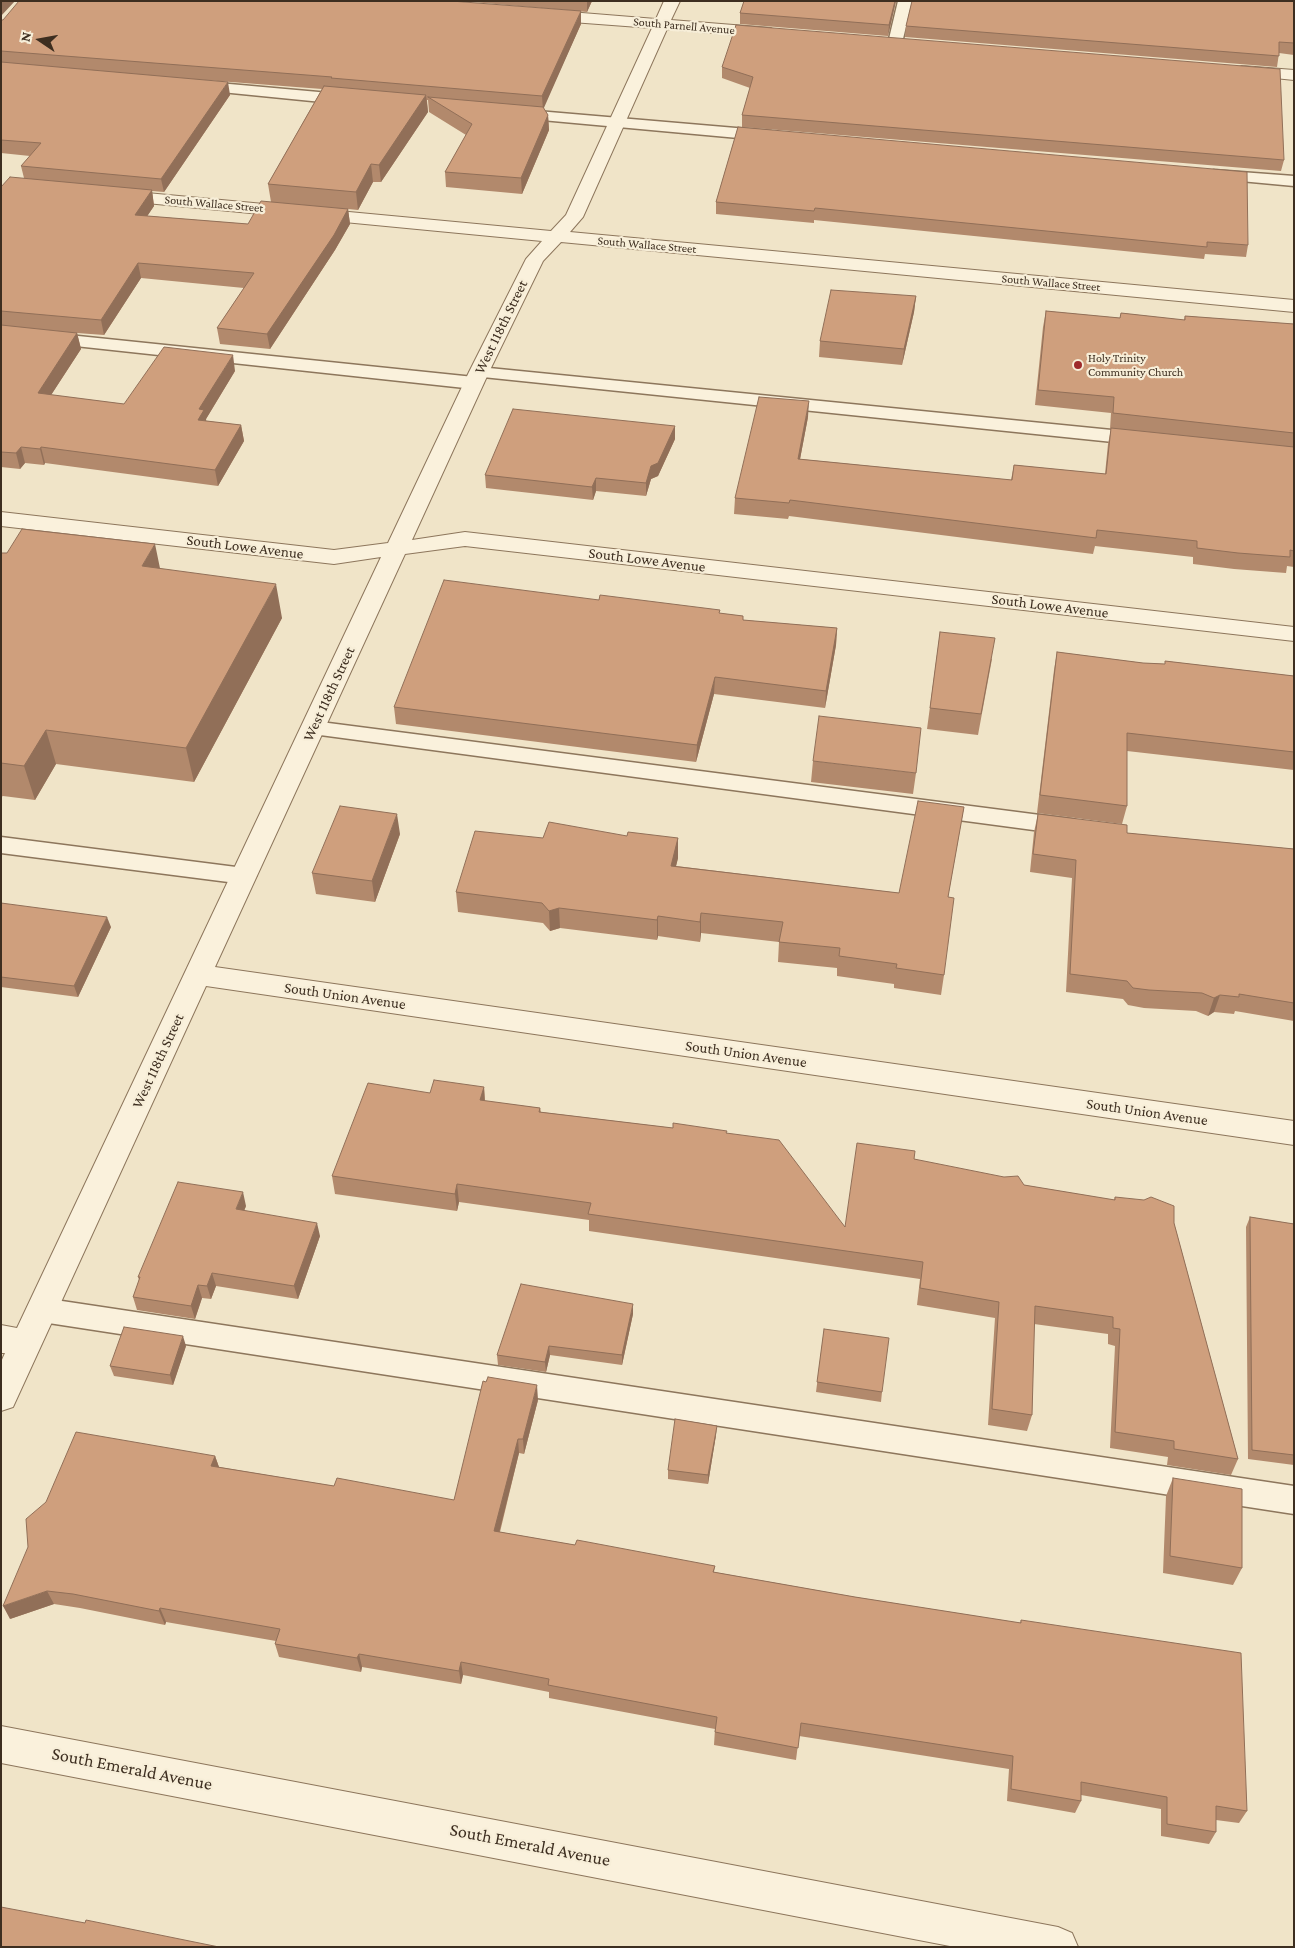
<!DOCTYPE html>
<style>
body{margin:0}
#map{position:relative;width:1295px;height:1948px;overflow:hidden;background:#f0e4c8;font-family:"Crimson Pro",serif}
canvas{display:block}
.frame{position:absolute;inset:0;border:2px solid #3d2e20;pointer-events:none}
.north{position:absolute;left:15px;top:15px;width:50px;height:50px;-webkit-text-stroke:4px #f7eed8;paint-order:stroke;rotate:282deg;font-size:14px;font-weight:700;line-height:20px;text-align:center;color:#3d2e20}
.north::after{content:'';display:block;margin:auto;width:18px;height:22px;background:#3d2e20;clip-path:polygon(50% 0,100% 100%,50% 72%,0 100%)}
</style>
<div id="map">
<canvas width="1295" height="1948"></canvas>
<div class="frame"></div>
<div class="north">N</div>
</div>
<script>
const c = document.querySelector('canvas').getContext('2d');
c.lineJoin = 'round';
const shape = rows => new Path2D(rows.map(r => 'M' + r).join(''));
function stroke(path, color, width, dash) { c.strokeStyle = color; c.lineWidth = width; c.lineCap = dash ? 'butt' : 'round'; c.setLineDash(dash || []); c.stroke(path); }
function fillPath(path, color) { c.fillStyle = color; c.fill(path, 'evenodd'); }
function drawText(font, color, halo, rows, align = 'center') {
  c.font = font + ' "Crimson Pro",serif'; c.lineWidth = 4.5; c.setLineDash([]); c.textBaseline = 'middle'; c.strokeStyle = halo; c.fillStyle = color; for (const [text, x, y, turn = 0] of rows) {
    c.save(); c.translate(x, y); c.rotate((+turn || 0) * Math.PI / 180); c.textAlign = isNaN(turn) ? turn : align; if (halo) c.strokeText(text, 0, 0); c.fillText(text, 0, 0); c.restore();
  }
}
const service = shape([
 [898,1,912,1,902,43,895,47,888,43,898,1],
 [196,81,352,95,360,100,352,105,191,89,188,86,191,83,196,81],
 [514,109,771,131,779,136,771,141,509,117,506,114,514,109],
 [1214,170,1294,176,1294,186,1208,178,1206,175,1208,172,1214,170],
 [1,328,474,377,481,379,483,383,481,387,474,389,1,338,1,328],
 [479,367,1142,433,1149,435,1152,439,1149,443,1142,445,473,376,470,372,473,368,479,367],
 [313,721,1071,819,1079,821,1083,827,1079,833,1071,835,305,733,302,728,305,723,313,721],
 [1,837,244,868,252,870,256,876,252,882,244,884,1,853,1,837],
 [42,1298,1294,1486,1294,1514,42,1322,32,1319,28,1310,32,1301,42,1298]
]);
const minor = shape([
 [664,1,680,1,671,20,771,28,779,33,771,38,667,29,583,217,570,232,1294,300,1294,312,561,242,543,261,489,372,412,540,465,532,1294,627,1294,641,465,546,405,554,215,967,1294,1121,1294,1145,206,986,13,1407,1,1411,1,1362,5,1353,1,1353,1,1325,17,1328,381,557,334,564,1,526,1,512,334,550,388,543,469,372,526,259,542,241,115,200,109,199,106,195,109,191,115,190,551,231,566,215,652,28,545,20,537,15,545,10,656,19,664,1],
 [1242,66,1294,70,1294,80,1236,74,1234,71,1236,68,1242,66],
 [1,1726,1058,1927,1072,1933,1078,1947,955,1947,1,1763,1,1726]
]);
const wall = shape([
 [461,1,592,1,587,12],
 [744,1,896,1,888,36,740,24,740,13],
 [1294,1,1294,55,1279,53,1277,67,905,37,906,26],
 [1,20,581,24,543,108,548,115,549,130,522,194,446,187,445,172,466,135,429,112,428,100,427,100,428,112,381,182,373,182,358,210,348,209,350,224,335,250,270,349,220,344,217,328,244,288,141,278,104,335,77,333,81,349,51,395,124,404,235,371,206,419,206,421,241,425,244,441,218,486,45,463,44,465,25,463,20,469,1,467,1,187,24,178,21,166,30,156,1,153],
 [205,80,322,89,268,184,271,202,248,224,147,216,154,206,152,191,164,192,230,95],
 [722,67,1284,160,1281,171,742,127,742,115,750,88,722,78],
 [738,127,1248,245,1246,257,1205,254,1204,259,814,220,814,223,716,214,716,202],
 [916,296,914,312,902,365,819,357,820,341],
 [1046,311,1120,318,1121,313,1184,320,1185,316,1294,324,1294,567,1287,566,1286,573,1234,569,1193,564,1193,557,1095,546,1093,554,789,516,788,519,734,514,735,498,808,417,800,459,1011,480,1014,465,1105,474,1108,444,1111,429,1110,429,1111,413,1035,405,1043,327],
 [675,439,658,476,651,479,646,496,596,491,593,500,486,488,485,475],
 [1,553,160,569,282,618,194,782,56,764,35,800,3,796,1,797],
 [599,600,743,616,743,620,837,628,836,645,825,708,714,694,696,762,396,724,394,707],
 [940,632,992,659,978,735,927,729],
 [1057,652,1143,663,1165,664,1165,661,1294,676,1294,770,1127,751,1127,806,1122,824,1037,813,1054,670],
 [813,761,916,773,913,794,811,782],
 [964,807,948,897,944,975,941,995,894,988,894,984,837,976,837,968,778,962,779,942,701,933,700,942,658,936,657,940,560,928,550,931,543,923,458,912,456,892,543,838,627,836,678,838,678,858,676,866,899,893],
 [1038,814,1127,833,1294,849,1294,1021,1235,1011,1234,1014,1214,1012,1208,1016,1196,1011,1144,1008,1128,1005,1123,999,1066,992,1072,878,1030,872,1034,832],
 [400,834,375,902,316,894,312,873],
 [1,903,111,927,78,997,1,987],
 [484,1087,485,1101,540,1108,541,1112,673,1128,727,1133,845,1227,914,1159,1024,1185,1114,1200,1115,1197,1174,1223,1238,1459,1231,1475,1167,1465,1168,1457,1110,1448,1115,1346,1108,1344,1108,1334,1034,1324,1032,1415,1027,1431,988,1425,995,1318,917,1305,920,1279,589,1231,589,1220,459,1202,457,1211,335,1194,332,1176,430,1093],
 [246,1206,244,1211,320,1236,298,1299,216,1286,211,1299,202,1298,195,1319,137,1310,133,1297,139,1280,138,1277],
 [1250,1217,1294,1224,1294,1465,1248,1459,1246,1227],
 [633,1314,622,1365,550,1355,546,1372,498,1365,497,1355],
 [824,1329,882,1392,881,1402,816,1392],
 [186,1346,173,1385,114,1376,110,1366],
 [538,1400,524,1454,519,1453,500,1532,575,1545,715,1566,714,1572,855,1597,1020,1623,1021,1620,1247,1811,1239,1823,1216,1820,1216,1832,1209,1844,1161,1836,1161,1809,1081,1795,1081,1801,1075,1813,1007,1801,1009,1769,799,1736,796,1760,714,1745,715,1729,549,1698,549,1692,463,1675,461,1684,362,1667,361,1672,279,1657,275,1644,276,1641,166,1622,165,1625,80,1608,54,1604,10,1619,215,1456,219,1467,334,1486,454,1500],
 [716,1435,708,1484,668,1479,668,1470],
 [1173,1478,1242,1568,1233,1585,1163,1573,1166,1496]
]);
const shadedWall = shape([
 [1,1,15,1,1,16],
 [587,1,592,1,587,12],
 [895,1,896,1,888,36,889,25],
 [581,11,581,24,543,110,542,96],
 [228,82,230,95,164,192,161,179],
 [426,95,428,112,381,182,379,165],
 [548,115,549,130,522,194,521,178],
 [371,164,373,182,358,210,356,192],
 [152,190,154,206,138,230,135,215],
 [348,209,350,224,335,250,270,349,267,334],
 [138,263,141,278,104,335,101,320],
 [916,296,914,312,902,365,904,349],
 [77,333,81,349,42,409,38,393],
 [233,355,235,371,206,419,207,426,198,420,199,409],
 [809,401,808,417,797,475,798,459],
 [241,425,244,441,218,486,215,470],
 [675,426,675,439,658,476,651,479,646,496,646,483,651,466],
 [21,447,25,463,20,469,16,453],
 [41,447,45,463,44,465,40,449],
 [596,478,596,491,593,500,592,487],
 [155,544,162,578,142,566],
 [276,584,282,618,194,782,186,748],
 [837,628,836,645,825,708,826,691],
 [715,677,714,694,696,762,697,745],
 [46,730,56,764,35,800,24,766],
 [397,814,400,834,375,902,372,881],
 [678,838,678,858,671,886,671,866],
 [559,908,560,928,550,931,549,911],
 [701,913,701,933,700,942,700,922],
 [658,916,658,936,657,940,657,920],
 [107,917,111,927,78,997,74,986],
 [1220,995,1214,1012,1208,1016,1214,998],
 [484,1087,485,1105,480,1100],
 [457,1184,459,1202,457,1211,455,1194],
 [243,1192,246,1206,239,1223,236,1209],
 [317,1223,320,1236,298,1299,294,1286],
 [212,1273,216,1286,211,1299,207,1286],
 [198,1285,202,1298,195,1319,191,1306],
 [633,1304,633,1314,622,1365,622,1355],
 [183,1336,186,1346,173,1385,170,1375],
 [549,1346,550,1355,546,1372,545,1362],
 [537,1385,538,1400,524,1454,523,1439],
 [717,1426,716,1435,708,1484,708,1475],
 [518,1439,519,1453,496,1545,494,1531],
 [215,1456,220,1470,211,1466],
 [47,1591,54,1604,10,1619,3,1606],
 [160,1608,166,1622,165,1625,159,1611],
 [359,1654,362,1667,361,1672,357,1658],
 [461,1662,463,1675,461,1684,459,1671]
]);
const building = shape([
 [19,1,451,1,581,11,542,96,331,78,332,77,1,51,1,20,3,20,19,1],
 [744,1,895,1,889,25,740,13,744,1],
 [912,1,1294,1,1294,43,1279,42,1279,56,906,26,912,1],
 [736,25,1280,69,1284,160,742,115,753,77,722,67,736,25],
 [1,62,228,82,161,179,21,166,41,143,1,140,1,62],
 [324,86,426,95,379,165,371,164,356,192,268,184,324,86],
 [428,97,543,107,548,115,521,178,445,172,472,124,428,97],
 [738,127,1247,172,1248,245,1207,242,1207,247,815,208,814,211,716,202,738,127],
 [10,177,152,190,135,215,248,224,261,201,348,209,334,235,267,334,217,328,254,273,138,263,101,320,1,311,1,187,10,177],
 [831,290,916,296,904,349,820,341,831,290],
 [1046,311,1120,318,1121,313,1185,320,1185,316,1294,324,1294,433,1113,413,1114,397,1038,390,1046,311],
 [1,325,77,333,38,393,124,404,164,347,233,355,199,409,204,410,198,420,241,425,215,470,41,447,40,449,21,447,16,453,1,452,1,325],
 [759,397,809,401,798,459,1012,480,1014,465,1106,474,1111,428,1294,447,1294,551,1290,550,1290,557,1238,553,1197,548,1197,541,1097,530,1096,538,790,500,789,503,735,498,759,397],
 [513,409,675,426,658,463,651,466,646,483,596,478,592,487,485,475,513,409],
 [22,529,155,544,142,566,276,584,186,748,46,730,24,766,1,763,1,553,7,553,22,529],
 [444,580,599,600,600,595,720,610,719,613,743,616,743,620,837,628,826,691,715,677,697,745,394,707,444,580],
 [940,632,995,638,981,714,930,708,940,632],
 [1057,652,1143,663,1165,664,1165,661,1294,676,1294,752,1127,733,1127,806,1040,795,1057,652],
 [819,716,921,728,916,773,813,761,819,716],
 [918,801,964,807,948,897,954,898,944,975,896,968,897,964,839,956,840,948,779,942,783,922,701,913,700,922,658,916,657,920,559,908,549,911,542,903,456,892,475,831,543,838,549,822,627,836,628,832,678,838,671,866,899,893,918,801],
 [340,806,397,814,372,881,312,873,340,806],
 [1038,814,1127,825,1127,833,1294,849,1294,1003,1239,994,1239,997,1220,995,1214,998,1202,993,1149,990,1133,988,1127,981,1070,974,1076,860,1033,854,1038,814],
 [1,903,107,917,74,986,1,977,1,903],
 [434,1080,484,1087,480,1100,540,1108,539,1112,673,1128,673,1123,727,1131,726,1133,779,1140,845,1227,857,1143,915,1151,914,1159,1004,1177,1018,1176,1024,1185,1115,1200,1115,1197,1144,1200,1151,1197,1174,1206,1174,1223,1238,1459,1174,1449,1174,1441,1115,1432,1120,1329,1113,1328,1113,1317,1035,1306,1032,1415,992,1409,999,1302,920,1288,923,1262,588,1214,591,1203,457,1184,455,1194,332,1176,368,1083,430,1093,434,1080],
 [178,1182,243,1192,236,1209,317,1223,294,1286,212,1273,207,1286,198,1285,191,1306,133,1297,140,1277,138,1277,178,1182],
 [1250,1217,1294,1224,1294,1455,1252,1450,1250,1217],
 [521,1284,633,1304,622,1355,549,1346,545,1362,497,1355,521,1284],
 [124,1327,183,1336,170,1375,110,1366,124,1327],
 [824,1329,889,1338,882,1392,817,1382,824,1329],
 [488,1377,537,1385,523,1439,518,1439,494,1531,575,1545,577,1540,715,1566,713,1572,855,1597,1021,1623,1021,1620,1241,1653,1247,1811,1216,1806,1216,1832,1167,1824,1167,1797,1081,1782,1081,1801,1011,1789,1013,1756,801,1723,798,1748,715,1732,717,1717,548,1685,549,1679,461,1662,459,1671,359,1654,357,1658,275,1644,280,1629,160,1608,159,1611,73,1594,47,1591,3,1606,28,1547,26,1519,46,1502,76,1432,215,1456,211,1466,334,1486,337,1478,454,1500,483,1381,486,1382,488,1377],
 [675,1419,717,1426,708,1475,668,1470,675,1419],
 [1173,1478,1242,1489,1242,1568,1170,1556,1173,1478],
 [1,1907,85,1923,86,1920,219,1947,1,1947,1,1907]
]);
const markers = [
 [1078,365,5,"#9e2a2b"]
];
const farStreetnames = [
 ["South Parnell Avenue",684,26,5],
 ["South Wallace Street",214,204,5],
 ["South Wallace Street",647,245,5],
 ["South Wallace Street",1051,283,5]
];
const farPoinames = [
 ["Holy Trinity",1088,358],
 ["Community Church",1088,372]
];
const streetNames = [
 ["West 118th Street",501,327,-64],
 ["South Lowe Avenue",245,547,7],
 ["South Lowe Avenue",647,560,7],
 ["South Lowe Avenue",1050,606,7],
 ["West 118th Street",329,694,-65],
 ["South Union Avenue",345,996,8],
 ["South Union Avenue",746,1054,8],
 ["West 118th Street",158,1061,-65],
 ["South Union Avenue",1147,1112,8]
];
const nearStreetnames = [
 ["South Emerald Avenue",132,1769,11],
 ["South Emerald Avenue",530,1845,11]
];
stroke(service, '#8d765c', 3);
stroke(minor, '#8d765c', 2);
fillPath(service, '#faf1dc');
fillPath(minor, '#faf1dc');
fillPath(wall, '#b2896c');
fillPath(shadedWall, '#916f58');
fillPath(building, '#cf9f7d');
stroke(building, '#916f58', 1);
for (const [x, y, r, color] of markers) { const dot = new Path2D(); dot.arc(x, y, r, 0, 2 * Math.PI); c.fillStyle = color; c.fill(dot); stroke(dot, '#f7eed8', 2); }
drawText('12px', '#3d2e20', '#f7eed8', farStreetnames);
drawText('12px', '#3d2e20', '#f7eed8', farPoinames, 'left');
drawText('15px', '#3d2e20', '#f7eed8', streetNames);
drawText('18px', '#3d2e20', '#f7eed8', nearStreetnames);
</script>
